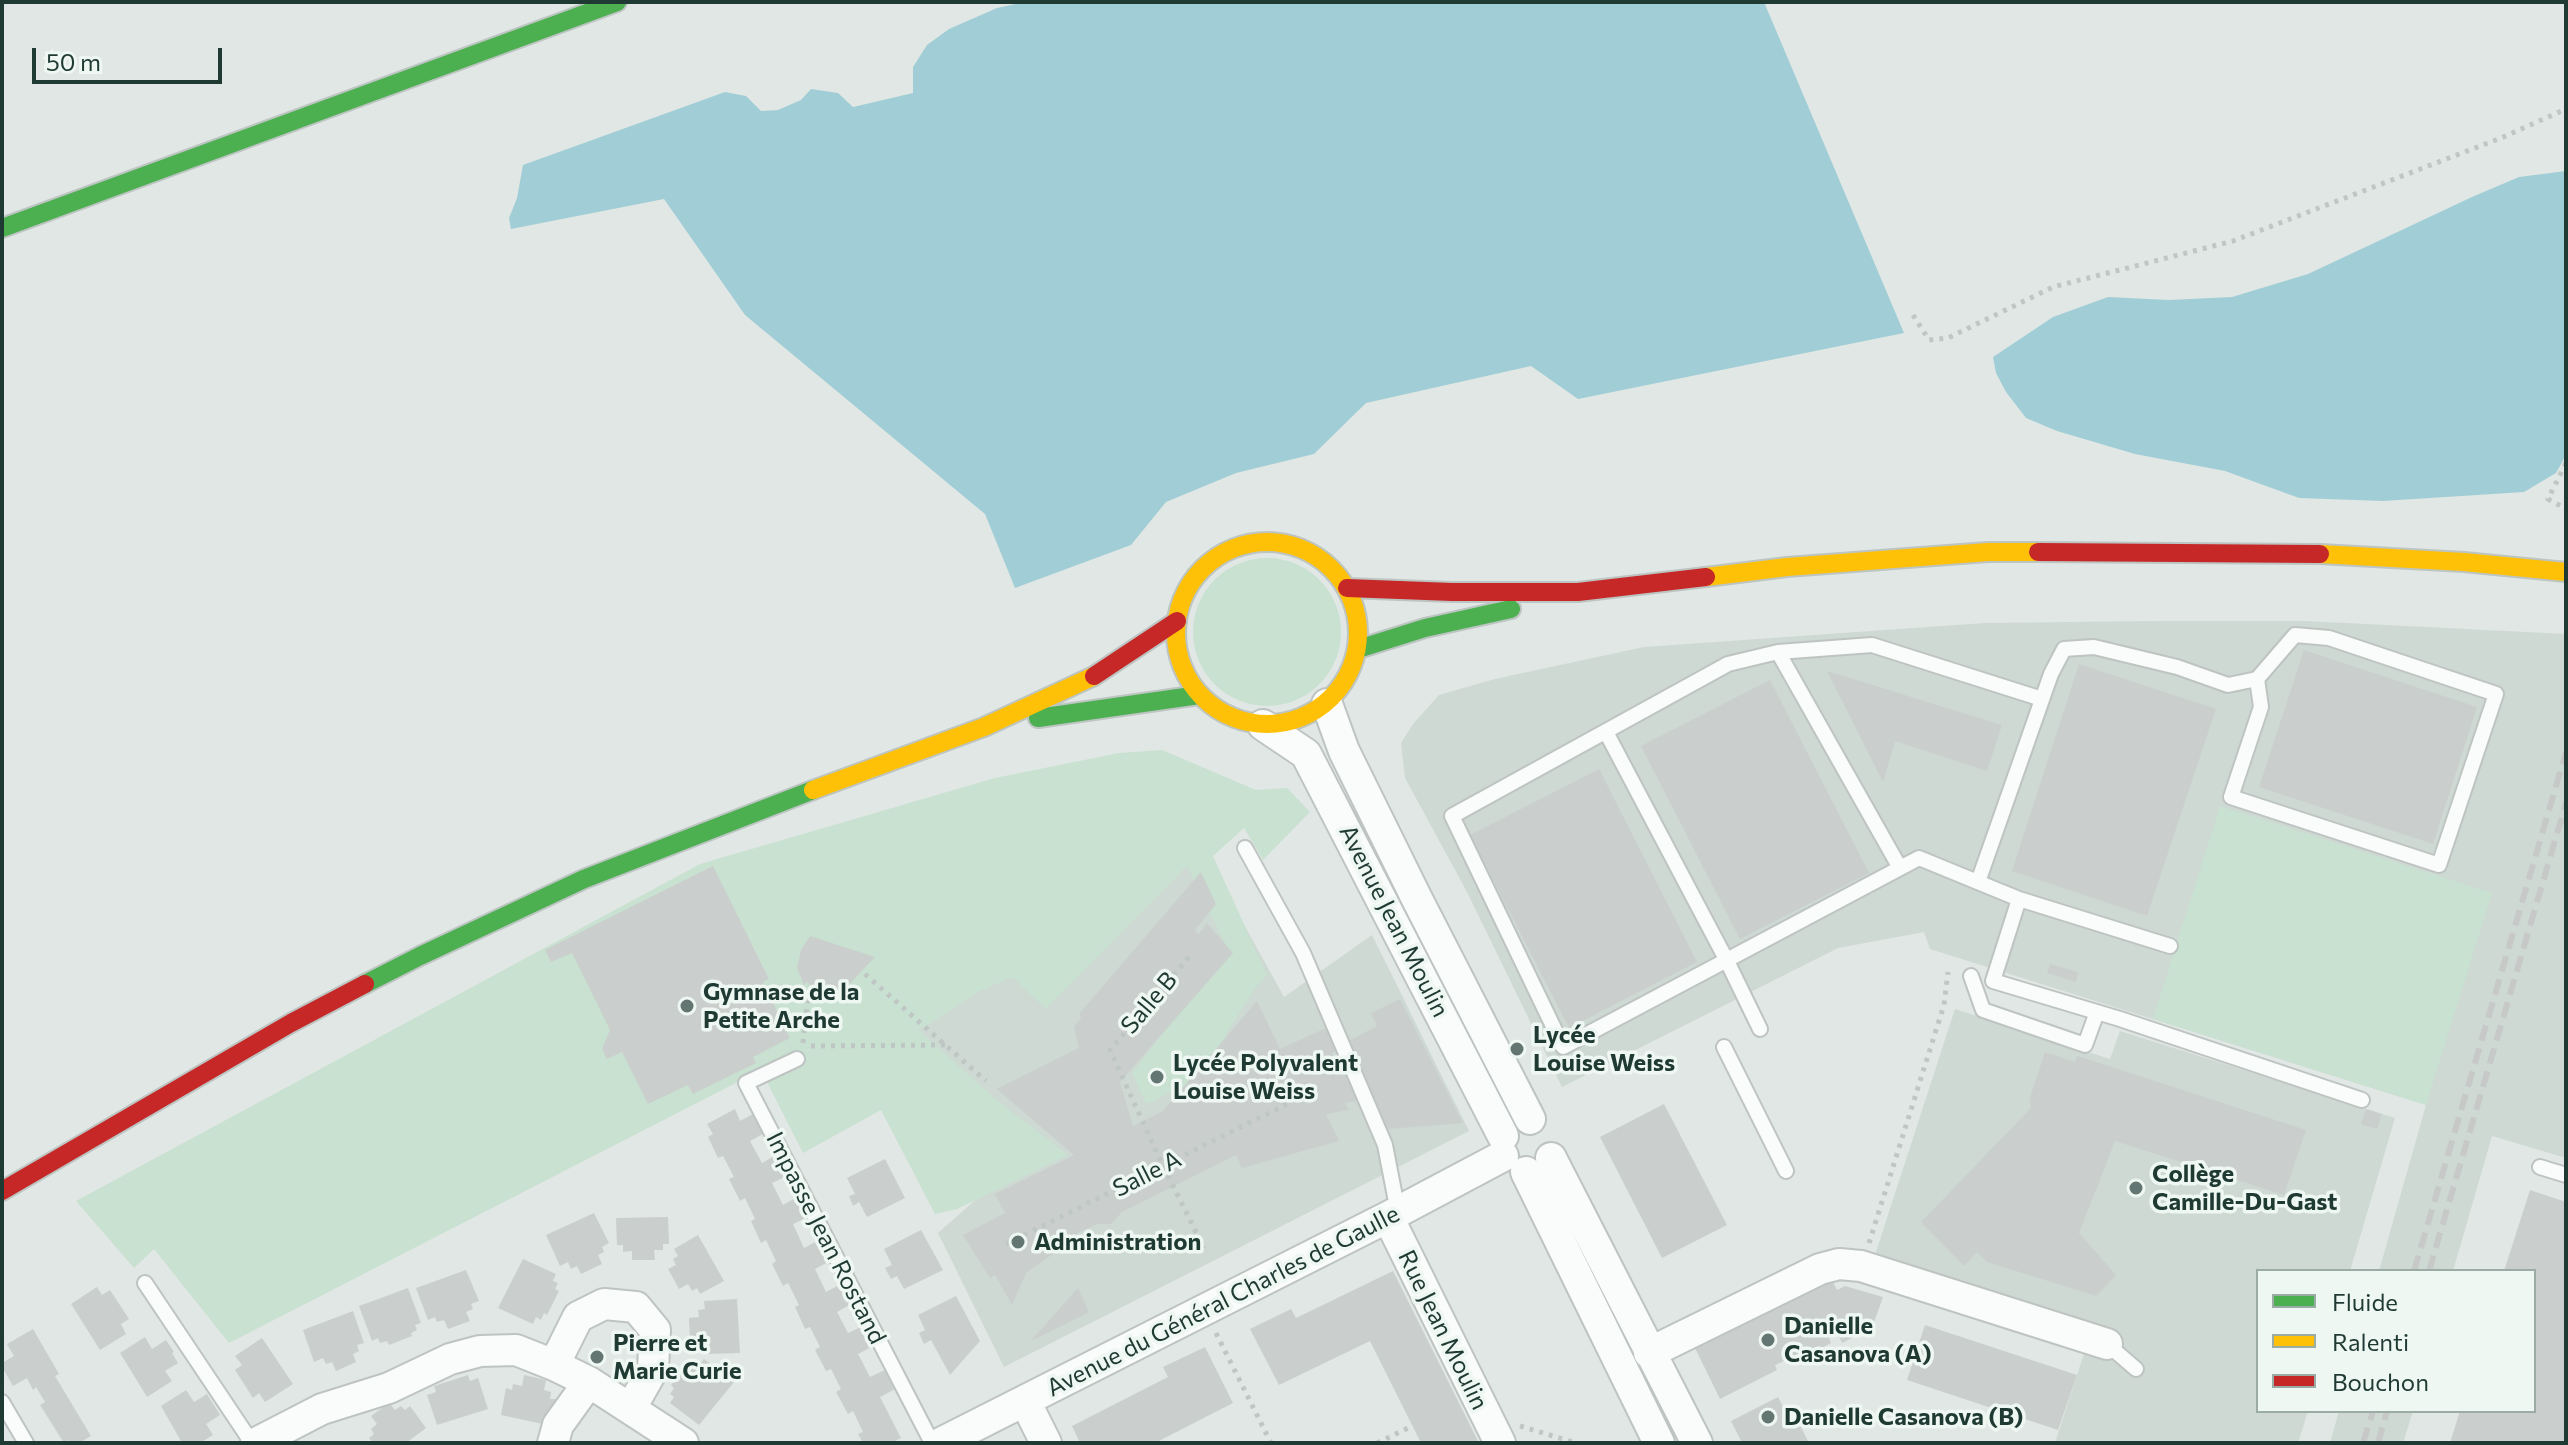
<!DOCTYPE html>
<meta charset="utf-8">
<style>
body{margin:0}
#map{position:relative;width:2568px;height:1445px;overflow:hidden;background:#e1e7e4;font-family:Commissioner,sans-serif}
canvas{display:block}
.frame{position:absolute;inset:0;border:4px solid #1f3933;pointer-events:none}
.legend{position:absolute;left:2256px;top:1269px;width:280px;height:144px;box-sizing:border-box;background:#eef7f2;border:2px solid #9baba6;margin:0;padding:10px 14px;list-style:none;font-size:24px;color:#1f3933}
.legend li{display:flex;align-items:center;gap:16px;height:40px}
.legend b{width:40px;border:2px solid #9baba6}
.scale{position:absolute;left:32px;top:48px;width:190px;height:36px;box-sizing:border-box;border:4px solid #1f3933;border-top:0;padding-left:10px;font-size:24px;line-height:28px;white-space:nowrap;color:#1f3933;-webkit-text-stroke:6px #eef7f2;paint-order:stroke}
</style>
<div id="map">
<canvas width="2568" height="1445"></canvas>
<div class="frame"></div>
<ul class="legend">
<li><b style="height:10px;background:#4caf50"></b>Fluide</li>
<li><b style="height:10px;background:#ffc107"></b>Ralenti</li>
<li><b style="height:10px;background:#c62828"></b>Bouchon</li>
</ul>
<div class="scale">50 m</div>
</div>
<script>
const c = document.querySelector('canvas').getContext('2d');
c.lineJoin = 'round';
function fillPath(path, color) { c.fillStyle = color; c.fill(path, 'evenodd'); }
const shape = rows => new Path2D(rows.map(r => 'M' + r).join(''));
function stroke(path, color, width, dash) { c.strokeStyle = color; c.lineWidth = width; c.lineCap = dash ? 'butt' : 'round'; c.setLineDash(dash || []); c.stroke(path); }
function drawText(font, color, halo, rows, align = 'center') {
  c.font = font + ' Commissioner,sans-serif'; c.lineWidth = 7; c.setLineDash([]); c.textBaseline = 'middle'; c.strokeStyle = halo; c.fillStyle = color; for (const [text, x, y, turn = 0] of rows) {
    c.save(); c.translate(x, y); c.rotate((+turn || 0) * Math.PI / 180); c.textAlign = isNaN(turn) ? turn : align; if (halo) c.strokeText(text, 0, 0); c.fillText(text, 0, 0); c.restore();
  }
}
const built = shape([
 [2156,621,2306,621,2566,634,2566,1158,2492,1136,2453,1271,2379,1271,2426,1105,1930,949,1924,932,1838,948,1562,1087,1467,892,1405,778,1401,743,1413,724,1439,695,1495,679,1644,647,1985,623],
 [1205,854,1284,997,1372,935,1469,1131,1004,1367,938,1233,990,1187,770,862],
 [1955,1009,2110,1059,2120,1031,2395,1118,2350,1271,2258,1271,2258,1411,2308,1411,2298,1443,2055,1443,2091,1332,1874,1258],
 [2339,1411,2413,1411,2403,1443,2330,1443]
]);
const green = shape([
 '1193 632a74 74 0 1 1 148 0a74 74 0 1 1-148 0Z',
 [1162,750,1256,790,1287,788,1310,812,1263,860,1244,828,1213,856,1267,975,1257,986,1226,1034,1236,1062,1146,1104,1132,1073,1227,948,1187,866,1046,1009,1012,977,980,991,919,1030,994,1098,1068,1155,957,1209,935,1214,881,1110,803,1153,761,1070,229,1343,154,1249,134,1268,76,1201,700,864,995,778,1119,753],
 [2220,806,2492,893,2426,1105,2153,1019]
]);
const water = shape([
 [1025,2,1764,2,1904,333,1578,399,1531,366,1366,403,1314,454,1236,473,1166,502,1131,545,1015,588,985,514,745,315,664,199,511,229,509,218,517,198,523,165,725,92,746,96,761,111,778,110,801,100,811,89,838,93,853,107,913,93,913,67,927,45,949,29,997,8],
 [2566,171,2566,455,2556,473,2524,492,2383,501,2299,498,2225,471,2135,454,2057,431,2026,418,2006,392,1996,373,1993,357,2053,317,2108,297,2169,300,2232,297,2308,274,2472,197,2519,177]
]);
const building = shape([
 [2304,650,2477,707,2433,844,2259,787],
 [2079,664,2216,709,2147,916,2012,871],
 [1827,671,2002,725,1987,771,1895,741,1883,782],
 [1770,680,1869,873,1740,939,1641,746],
 [1599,769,1697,962,1569,1028,1470,835],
 [713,866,769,979,763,982,790,1038,753,1057,756,1063,693,1094,688,1085,648,1104,622,1052,607,1059,602,1049,610,1030,572,953,551,962,545,950],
 [1201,872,1216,904,1195,930,1199,934,1207,923,1233,953,1120,1082,1133,1126,1163,1111,1257,1001,1280,1049,1326,1028,1337,1050,1332,1053,1335,1060,1342,1056,1363,1100,1345,1103,1349,1110,1326,1114,1339,1141,1242,1168,1236,1155,1122,1212,1111,1224,1097,1224,1055,1244,1057,1251,1026,1273,1012,1305,995,1275,990,1278,963,1235,1005,1213,995,1194,1074,1155,997,1089,1079,1048,1074,1027,1081,1018,1079,1014],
 [810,936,875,957,841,993,829,997,818,995,815,994,818,991,807,982,804,985,797,968,801,950],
 [2050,964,2078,972,2076,982,2047,973],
 [1400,999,1463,1123,1388,1129,1345,1043,1377,1026,1371,1013],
 [2045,1052,2075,1062,2077,1056,2081,1057,2306,1130,2284,1195,2115,1141,2079,1233,2116,1275,2096,1296,1987,1262,1977,1252,1964,1266,1921,1222,2031,1108,2030,1097],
 [1664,1104,1727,1225,1662,1258,1600,1137],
 [735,1109,740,1121,757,1112,767,1132,750,1141,762,1163,778,1154,789,1175,772,1183,783,1205,799,1196,810,1216,793,1224,804,1248,821,1239,832,1260,815,1269,826,1292,843,1283,853,1303,837,1312,848,1333,865,1325,875,1345,858,1354,870,1377,887,1369,897,1388,880,1397,901,1438,891,1443,863,1443,858,1434,863,1432,853,1411,848,1414,836,1392,841,1389,831,1369,826,1371,815,1350,820,1347,810,1327,805,1329,795,1307,799,1305,788,1283,783,1286,772,1264,776,1261,766,1240,761,1243,751,1221,755,1219,745,1198,740,1201,729,1179,734,1177,723,1156,718,1158,708,1137,713,1134,707,1124],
 [2366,1109,2382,1114,2377,1129,2361,1124],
 [885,1159,905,1198,867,1217,859,1202,853,1206,849,1196,855,1194,847,1178],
 [2530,1190,2566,1202,2566,1443,2450,1443,2460,1411,2534,1411,2534,1271,2504,1271],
 [594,1213,609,1243,602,1247,604,1252,598,1255,602,1264,581,1274,577,1266,571,1269,568,1262,560,1266,546,1235],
 [668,1217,669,1244,663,1244,663,1250,654,1250,655,1260,632,1260,632,1251,623,1252,623,1245,617,1245,616,1218],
 [921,1230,943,1270,904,1289,897,1276,891,1279,885,1268,892,1265,884,1249],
 [698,1235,724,1281,700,1294,697,1288,692,1291,688,1284,679,1289,668,1269,676,1265,673,1259,678,1256,674,1249],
 [523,1259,556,1274,553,1281,558,1283,555,1289,559,1291,547,1315,544,1313,541,1320,536,1317,533,1324,498,1308],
 [466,1270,479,1301,471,1304,473,1309,466,1312,470,1321,448,1329,444,1320,437,1322,435,1317,428,1320,416,1288],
 [1393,1271,1479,1443,1421,1443,1370,1341,1279,1385,1250,1329,1291,1309,1296,1318],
 [1831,1278,1837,1290,1845,1286,1883,1297,1872,1328,1842,1343,1838,1334,1829,1338,1831,1343,1788,1365,1786,1360,1775,1365,1777,1370,1720,1399,1694,1346],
 [97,1287,102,1295,110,1290,129,1319,121,1324,126,1334,100,1350,71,1304],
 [408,1288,421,1323,415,1325,417,1330,411,1333,412,1336,389,1345,387,1341,380,1343,378,1338,372,1341,359,1306],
 [1078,1288,1089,1312,1031,1341],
 [956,1296,980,1341,950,1375,931,1340,924,1344,919,1333,925,1330,918,1315],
 [737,1299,740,1353,707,1354,707,1346,700,1347,700,1340,690,1340,689,1318,699,1317,698,1310,705,1309,704,1301],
 [353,1311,364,1343,357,1345,359,1351,353,1354,356,1362,336,1371,332,1362,326,1364,323,1358,314,1362,303,1330],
 [1925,1325,2077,1375,2058,1430,1907,1380],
 [33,1329,59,1374,55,1376,91,1436,79,1443,70,1443,68,1440,64,1443,40,1405,45,1402,36,1387,33,1390,27,1378,13,1386,2,1367,2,1363,14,1356,7,1344],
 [145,1337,152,1349,166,1340,174,1352,172,1353,178,1363,165,1371,172,1381,147,1397,120,1353],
 [262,1338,293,1384,265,1402,259,1393,253,1398,235,1370,242,1365,235,1356],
 [1205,1347,1233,1403,1155,1443,1080,1443,1072,1426,1168,1377,1163,1367],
 [704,1359,734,1382,699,1425,670,1403,674,1397,670,1394,674,1388,671,1385,687,1365,691,1367,694,1363,699,1366],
 [468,1375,470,1381,478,1378,488,1409,437,1425,427,1395,436,1392,434,1386],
 [524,1375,546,1380,544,1390,551,1392,550,1399,557,1399,552,1426,501,1415,506,1388,512,1390,513,1384,522,1386],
 [186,1390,194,1402,207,1394,220,1415,206,1424,213,1435,200,1443,182,1443,161,1406],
 [1778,1397,1786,1412,1792,1409,1809,1443,1742,1443,1731,1421],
 [389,1403,395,1410,401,1406,405,1410,410,1406,426,1428,406,1443,373,1443,369,1438,374,1434,371,1429,377,1424,371,1416]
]);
const path = shape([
 [1913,315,1929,340,1948,338,2053,287,2233,241,2501,138,2566,109],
 [2566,463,2548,499,2566,509],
 [1189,957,1110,1050,1163,1166,1204,1248],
 [865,974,986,1081],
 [803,1043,809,989],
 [811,1046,945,1045],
 [1869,1243,1944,1005,1948,972],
 [1006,1244,1289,1103],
 [1216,1333,1271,1443],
 [1520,1426,1576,1443],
 [1377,1443,1412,1426]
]);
const lane = shape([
 [1778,652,1728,664,1452,816,1563,1047,1919,858,2019,899,2170,946],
 [1606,732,1727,961,1760,1029],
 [1245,848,1303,953,1385,1145,1398,1212],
 [1900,868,1778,652,1872,645,2042,699],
 [1978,882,2051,674,2064,649,2094,647,2177,667,2228,685,2257,679,2295,635,2329,638,2496,694,2439,865,2231,797,2261,707,2257,679],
 [2019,899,1993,981,2120,1019,2362,1100],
 [1971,976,1983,1010,2085,1045,2097,1012],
 [1724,1047,1786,1171],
 [797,1059,746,1083,932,1443],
 [2540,1167,2566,1175],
 [145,1283,252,1443],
 [2107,1344,2136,1369],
 [2,1402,26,1443]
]);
const street = shape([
 [1327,704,1344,751,1417,899,1530,1119],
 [1263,725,1306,754,1503,1136],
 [1551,1158,1697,1443],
 [1526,1172,1659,1443],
 [1388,1217,1500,1443],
 [1649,1353,1820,1269,1839,1264,1861,1266,2107,1344],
 [554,1365,578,1317,604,1304,636,1307,655,1330,653,1369,631,1408],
 [1025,1401,1046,1443],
 [256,1443,322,1409,389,1388,450,1359,480,1351,516,1350,554,1365,589,1382,683,1443],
 [553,1443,558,1425,589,1382],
 [941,1443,1388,1217,1503,1156]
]);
const fast = shape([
 [2,228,617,2],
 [1358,649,1425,628,1511,609],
 [1038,718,1199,695],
 [365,984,420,956,584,879,813,790]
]);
const slow = shape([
 '1176 633a91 91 0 1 1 182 0a91 91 0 1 1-182 0Z',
 [2320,554,2464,562,2566,572],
 [1706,577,1787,567,1988,552,2038,552],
 [813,790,984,727,1094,676]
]);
const jam = shape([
 [2038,552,2320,554],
 [1347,588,1452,592,1578,592,1706,577],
 [1094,676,1177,621],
 [2,1191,291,1023,365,984]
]);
const rail = shape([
 [2414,1271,2566,752],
 [2429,1271,2566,803],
 [2363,1443,2373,1411],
 [2378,1443,2387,1411]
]);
const markers = [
 [687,1006,8,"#637671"],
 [1517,1049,8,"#637671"],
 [1157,1077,8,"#637671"],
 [2136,1188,8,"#637671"],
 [1018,1242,8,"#637671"],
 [1768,1340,8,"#637671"],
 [597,1357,8,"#637671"],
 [1768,1417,8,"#637671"]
];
const streetNames = [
 ["Avenue Jean Moulin",1394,921,63],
 ["Salle B",1149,1003,-50],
 ["Salle A",1147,1174,-27],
 ["Impasse Jean Rostand",826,1238,63],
 ["Avenue du Général Charles de Gaulle",1223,1301,-27],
 ["Rue Jean Moulin",1443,1330,64]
];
const poiNames = [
 ["Gymnase de la",703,992],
 ["Petite Arche",703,1020],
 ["Lycée",1533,1035],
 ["Louise Weiss",1533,1063],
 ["Lycée Polyvalent",1173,1063],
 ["Louise Weiss",1173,1091],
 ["Collège",2152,1174],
 ["Camille-Du-Gast",2152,1202],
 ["Administration",1034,1242],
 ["Danielle",1784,1326],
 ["Casanova (A)",1784,1354],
 ["Pierre et",613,1343],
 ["Marie Curie",613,1371],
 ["Danielle Casanova (B)",1784,1417]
];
fillPath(built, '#ced9d4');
fillPath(green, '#c9e1d1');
fillPath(water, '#a1ced6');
fillPath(building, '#cacfcd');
stroke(lane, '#bec4c1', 18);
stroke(street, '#bec4c1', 34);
stroke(fast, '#bdc5c2', 22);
stroke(slow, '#bdc5c2', 22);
stroke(jam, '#bdc5c2', 22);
stroke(path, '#bfc7c5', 5, [4, 6]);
stroke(lane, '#fafbfb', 14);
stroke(street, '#fafbfb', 30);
stroke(fast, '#4caf50', 18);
stroke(slow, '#ffc107', 18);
stroke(jam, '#c62828', 18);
stroke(rail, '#c6c9c8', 6, [16, 8]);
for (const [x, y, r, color] of markers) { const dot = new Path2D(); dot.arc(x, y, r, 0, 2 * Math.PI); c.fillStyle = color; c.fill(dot); stroke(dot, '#eef7f2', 3); }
drawText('24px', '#1f3933', '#eef7f2', streetNames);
drawText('bold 24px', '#1f3933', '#eef7f2', poiNames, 'left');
</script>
